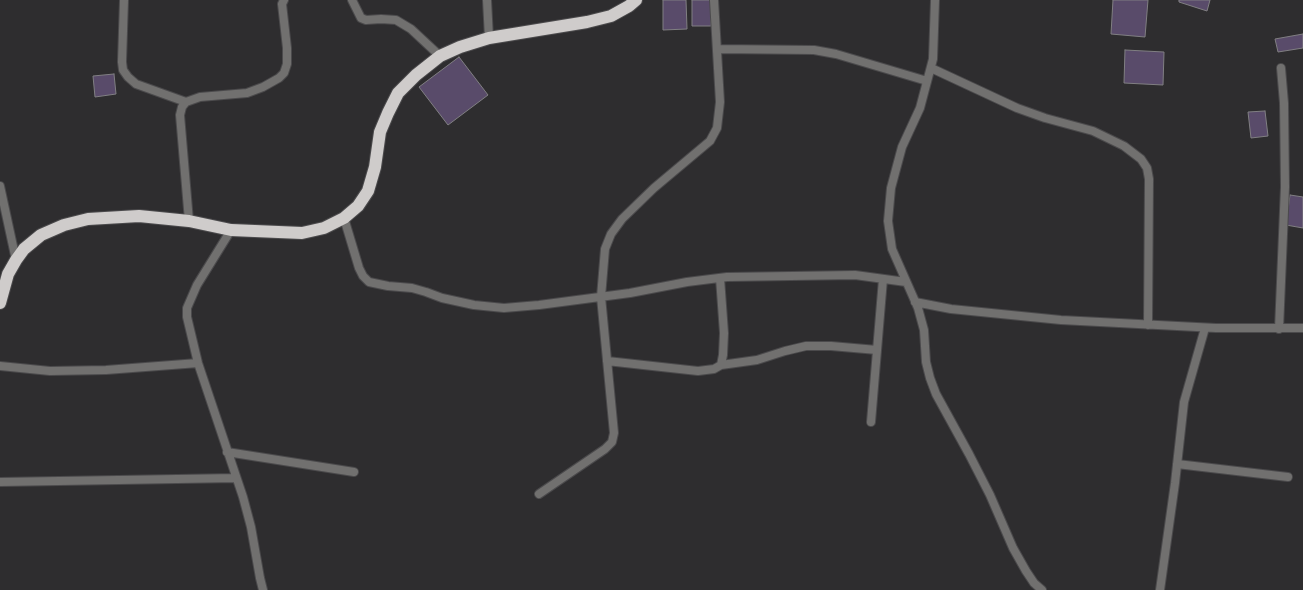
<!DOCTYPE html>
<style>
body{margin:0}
canvas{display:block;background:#2e2d2f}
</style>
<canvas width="1303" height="590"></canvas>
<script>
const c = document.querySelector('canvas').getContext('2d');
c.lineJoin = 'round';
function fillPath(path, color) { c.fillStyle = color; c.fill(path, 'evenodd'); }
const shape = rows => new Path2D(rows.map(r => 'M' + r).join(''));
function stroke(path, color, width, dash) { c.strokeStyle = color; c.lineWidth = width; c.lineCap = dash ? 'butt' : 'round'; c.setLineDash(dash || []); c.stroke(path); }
const building = shape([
 [663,0,686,0,687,29,663,30,663,0],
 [692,0,711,0,711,26,692,26,692,0],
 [1113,0,1148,0,1145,37,1111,34,1113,0],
 [1179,0,1210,0,1207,11,1179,2,1179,0],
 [1303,34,1303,48,1278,52,1275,39,1303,34],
 [1125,50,1164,52,1163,85,1124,83,1125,50],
 [459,57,488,95,448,125,419,87,459,57],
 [114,74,116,94,95,97,93,76,114,74],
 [1265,111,1268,136,1251,138,1248,112,1265,111],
 [1290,195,1303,197,1303,228,1286,225,1290,195]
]);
const street = shape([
 [124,0,122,62,123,70,128,77,136,84,186,102],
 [352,0,361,18,366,20,381,19,396,20,411,29,440,56],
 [487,0,489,38],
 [935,0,933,59,920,108,902,147,891,188,888,221,892,249,918,308,924,330,926,362,930,378,936,394,969,454,990,495,1013,548,1026,571,1034,583,1042,590],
 [717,49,814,50,836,54,927,81],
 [931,68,1017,108,1045,118,1093,131,1124,146,1141,159,1147,168,1149,179,1148,325],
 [0,186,16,260],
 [344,218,359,268,363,276,369,282,388,286,412,288,426,292,442,298,474,305,504,308,539,305,630,293,687,282,727,277,855,275,906,282],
 [189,221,180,115,182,107,186,102,200,97,247,93,263,87,279,78,284,73,287,64,287,48,282,4,284,0],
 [231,230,197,285,187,308,187,317,198,363,243,497,251,527,260,578,263,590],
 [915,302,951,309,1061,320,1216,328,1303,328],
 [1279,329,1285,187,1284,103,1281,68],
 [607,361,698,371,714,369,721,365,723,355,724,333,720,278],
 [721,365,757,360,785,351,806,346,831,346,877,350],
 [0,366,50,371,106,370,198,363],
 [871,422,883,279],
 [227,452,354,472],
 [1177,464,1288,477],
 [0,482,236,478],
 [539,494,605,449,612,442,614,433,601,297,605,249,611,234,622,219,654,188,710,141,717,128,720,102,714,0],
 [1160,590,1175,483,1184,402,1205,328]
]);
const highway = shape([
 [0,303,8,274,16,260,24,249,41,235,64,225,88,219,139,216,189,221,231,230,302,233,324,228,344,218,358,206,368,191,375,167,380,132,388,113,398,93,416,75,440,56,460,47,489,38,587,22,611,16,629,6,636,0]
]);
fillPath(building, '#594b6a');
stroke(building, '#807f82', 1);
stroke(street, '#4b4a4c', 10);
stroke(highway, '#4b4a4c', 14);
stroke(street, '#71706f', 8);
stroke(highway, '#cfcccb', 12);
</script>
